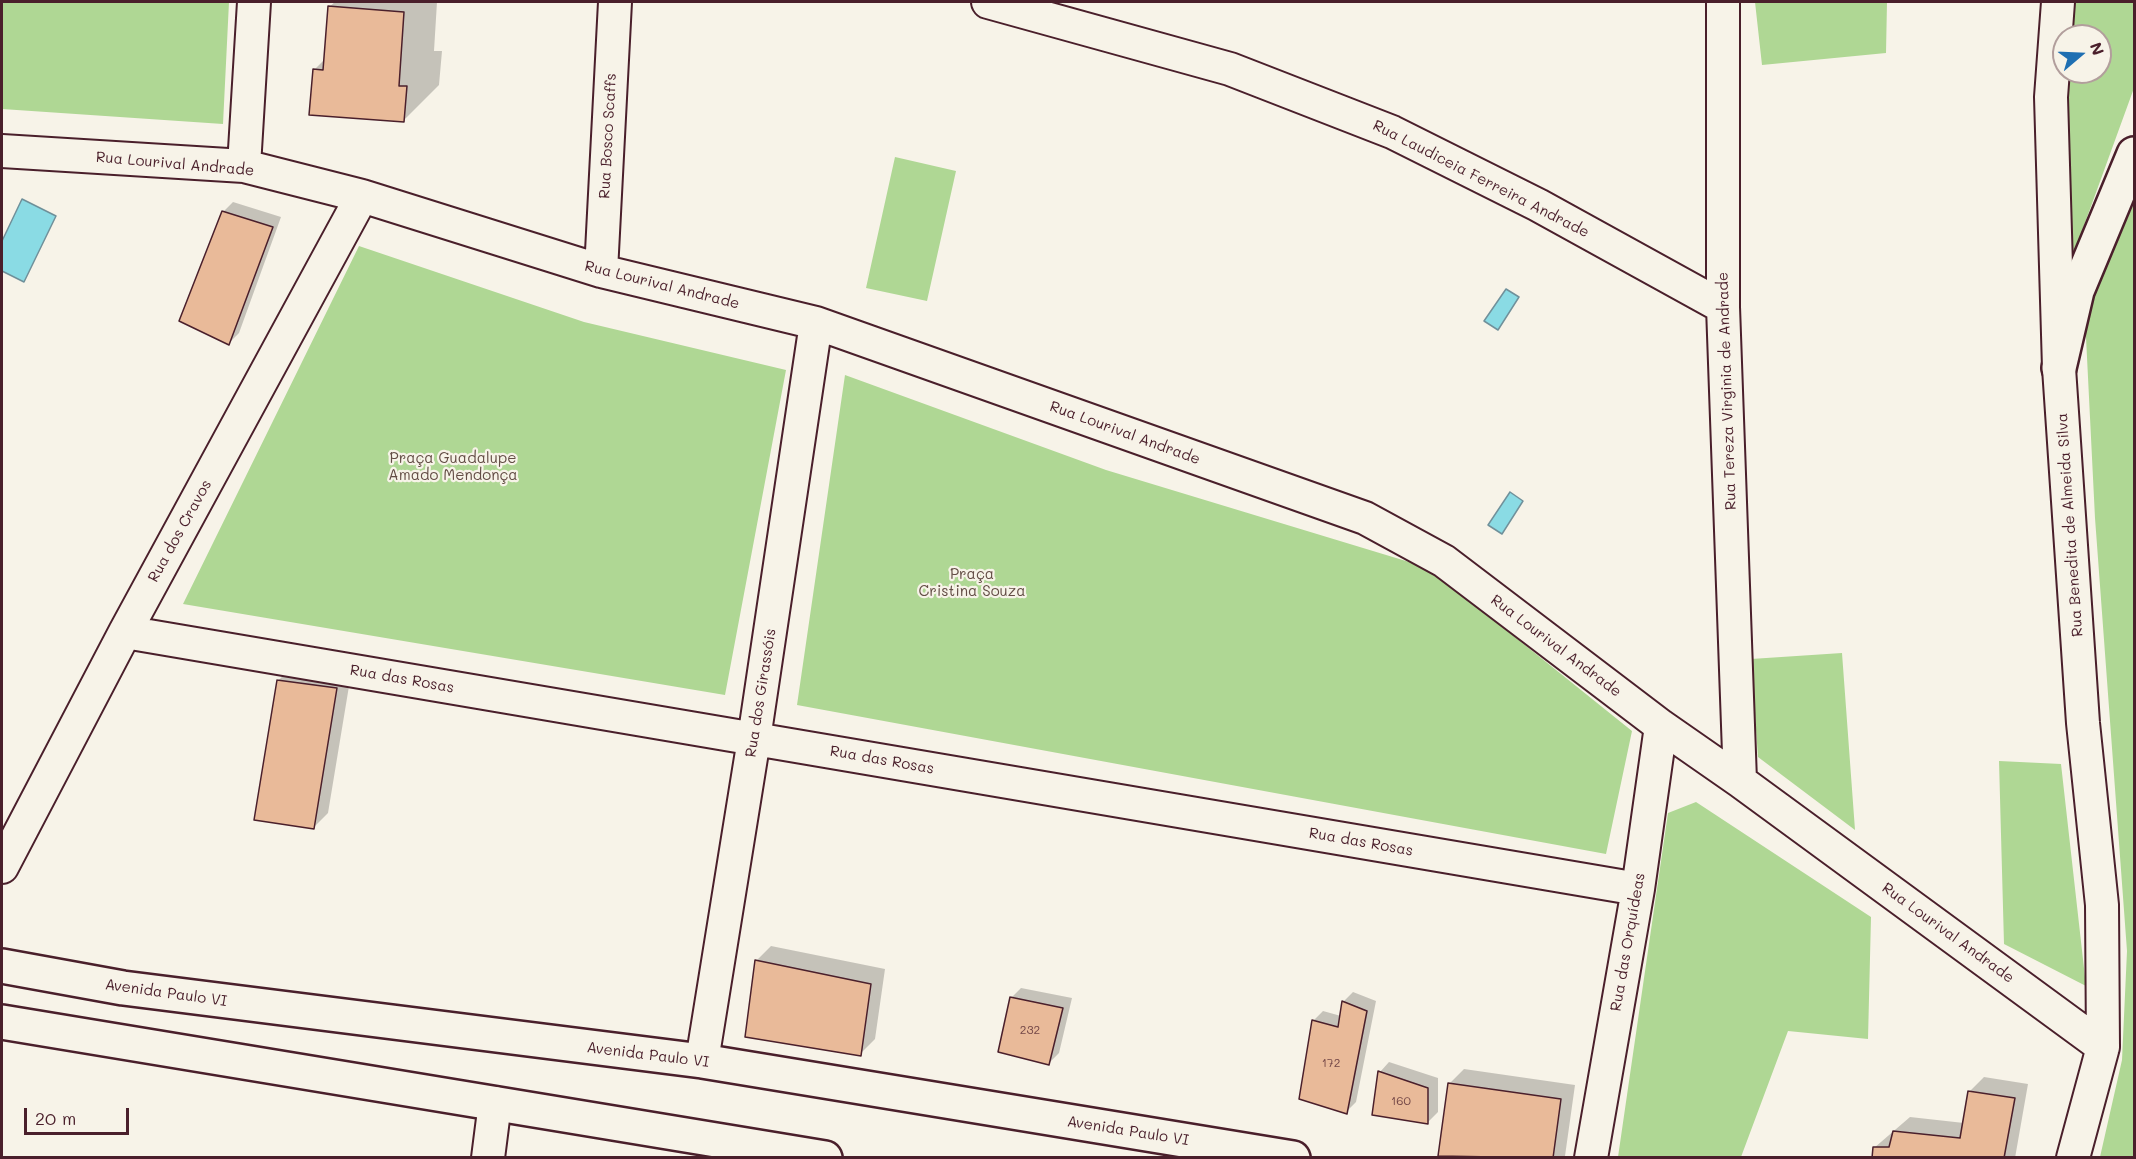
<!DOCTYPE html>
<meta charset="utf-8">
<style>
body{margin:0}
#map{position:relative;width:2136px;height:1159px;overflow:hidden;background:#f7f3e8;font-family:Mali,sans-serif}
canvas{display:block}
.frame{position:absolute;inset:0;border:3px solid #4a1f2b;pointer-events:none}
.north{position:absolute;left:2052px;top:24px;width:60px;height:60px;box-sizing:border-box;background:#f7f3e8;border:2px solid #b29e9c;border-radius:50%;rotate:71deg;font-size:16px;font-weight:700;line-height:24px;text-align:center;color:#4a1f2b}
.north::after{content:'';display:block;margin:auto;width:21px;height:27px;background:#1f6fb2;clip-path:polygon(50% 0,100% 100%,50% 72%,0 100%)}
.scale{position:absolute;left:24px;top:1108px;width:105px;height:27px;box-sizing:border-box;border:3px solid #4a1f2b;border-top:0;padding-left:8px;font-size:18px;line-height:21px;white-space:nowrap;color:#4a1f2b;-webkit-text-stroke:4px #f7f3e8;paint-order:stroke}
</style>
<div id="map">
<canvas width="2136" height="1159"></canvas>
<div class="frame"></div>
<div class="north">N</div>
<div class="scale">20 m</div>
</div>
<script>
const c = document.querySelector('canvas').getContext('2d');
c.lineJoin = 'round';
function fillPath(path, color) { c.fillStyle = color; c.fill(path, 'evenodd'); }
const shape = rows => new Path2D(rows.map(r => 'M' + r).join(''));
function stroke(path, color, width, dash) { c.strokeStyle = color; c.lineWidth = width; c.lineCap = dash ? 'butt' : 'round'; c.setLineDash(dash || []); c.stroke(path); }
function drawText(font, color, halo, rows, align = 'center') {
  c.font = font + ' Mali,sans-serif'; c.lineWidth = 4.5; c.setLineDash([]); c.textBaseline = 'middle'; c.strokeStyle = halo; c.fillStyle = color; for (const [text, x, y, turn = 0] of rows) {
    c.save(); c.translate(x, y); c.rotate((+turn || 0) * Math.PI / 180); c.textAlign = isNaN(turn) ? turn : align; if (halo) c.strokeText(text, 0, 0); c.fillText(text, 0, 0); c.restore();
  }
}
const green = shape([
 [2,2,229,2,223,124,2,109],
 [1755,2,1887,2,1886,53,1762,65],
 [2073,2,2134,2,2134,88,2066,275,2067,72,2100,72,2100,36,2068,36],
 [895,157,956,171,927,301,866,288],
 [2134,203,2134,1157,2100,1157,2122,1060,2127,951,2095,518,2085,317],
 [359,246,584,322,786,370,725,695,183,604],
 [845,375,1106,470,1429,568,1632,731,1606,854,797,705],
 [1842,653,1855,830,1758,757,1751,659],
 [1999,761,2061,764,2086,986,2004,944],
 [1696,802,1871,917,1868,1039,1788,1031,1741,1157,1618,1157,1668,813]
]);
const water = shape([
 [22,199,56,216,24,282,2,271,2,241,22,199],
 [1506,289,1519,297,1498,330,1484,321,1506,289],
 [1510,492,1523,501,1502,534,1488,525,1510,492]
]);
const shadow = shape([
 [335,2,437,2,434,51,442,51,439,85,403,121,314,70,325,59,329,7],
 [233,202,281,217,239,333,229,343,223,212],
 [293,665,351,674,328,813,313,828,279,680],
 [771,946,885,969,875,1039,860,1054,756,961],
 [1021,988,1072,998,1059,1053,1049,1063,1011,998],
 [1353,992,1376,1001,1356,1102,1346,1112,1313,1021,1323,1011,1341,1016,1343,1002],
 [1389,1062,1438,1078,1438,1112,1428,1122,1380,1072],
 [1464,1069,1575,1085,1565,1156,1459,1158,1439,1155,1450,1083],
 [1984,1077,2028,1084,2015,1158,1873,1158,1874,1148,1910,1117,1964,1123,1969,1092]
]);
const building = shape([
 [328,6,404,12,399,86,407,86,404,122,309,115,313,69,323,70,328,6],
 [222,211,273,227,229,345,179,321,222,211],
 [277,680,337,688,314,829,254,820,277,680],
 [755,960,871,984,861,1056,745,1037,755,960],
 [1010,997,1063,1008,1049,1065,998,1052,1010,997],
 [1342,1001,1367,1011,1347,1114,1299,1099,1312,1020,1338,1027,1342,1001],
 [1378,1071,1428,1088,1428,1124,1372,1115,1378,1071],
 [1448,1083,1561,1099,1553,1158,1438,1156,1448,1083],
 [1968,1091,2015,1098,2004,1158,1872,1158,1873,1147,1889,1147,1893,1131,1960,1138,1968,1091]
]);
const street = shape([
 [988,2,1230,69,1392,132,1538,205,1723,307],
 [1723,2,1723,307,1740,781],
 [2058,2,2051,97,2059,368,2083,723,2102,905,2103,1047,2073,1158],
 [2,151,244,166,362,196,601,271,816,323,1365,518,1444,561,1661,726,1740,781,2103,1047],
 [244,166,254,2],
 [601,271,615,2],
 [125,632,1638,889],
 [2,867,125,632,362,196],
 [702,1061,754,739,816,323],
 [488,1158,495,1103],
 [1591,1158,1638,889,1661,726]
]);
const secondary = shape([
 [2,966,123,988,702,1061,1293,1158],
 [2,1022,825,1158]
]);
const primary = shape([
 [2059,368,2077,291,2134,154]
]);
const numberNames = [
 ["232",1030,1030],
 ["172",1331,1063],
 ["160",1401,1101]
];
const streetNames = [
 ["Rua Bosco Scaffs",608,136,-87],
 ["Rua Lourival Andrade",175,164,5],
 ["Rua Laudiceia Ferreira Andrade",1481,179,27],
 ["Rua Lourival Andrade",662,285,14],
 ["Rua Tereza Virginia de Andrade",1727,391,-92],
 ["Rua Lourival Andrade",1125,433,20],
 ["Rua Benedita de Almeida Silva",2070,525,-94],
 ["Rua dos Cravos",180,531,-61],
 ["Rua Lourival Andrade",1556,646,37],
 ["Rua das Rosas",402,679,10],
 ["Rua dos Girassóis",761,693,-81],
 ["Rua das Rosas",882,760,10],
 ["Rua das Rosas",1361,842,10],
 ["Rua Lourival Andrade",1948,933,36],
 ["Rua das Orquídeas",1628,942,-80],
 ["Avenida Paulo VI",166,993,8],
 ["Avenida Paulo VI",648,1055,7],
 ["Avenida Paulo VI",1128,1131,9]
];
const parkNames = [
 ["Praça Guadalupe",453,458],
 ["Amado Mendonça",453,475],
 ["Praça",972,574],
 ["Cristina Souza",972,591]
];
fillPath(green, '#afd794');
fillPath(water, '#8adbe4');
stroke(water, '#70909a', 1.5);
fillPath(shadow, '#0003');
fillPath(building, '#e9ba99');
stroke(building, '#4a1f2b', 1.5);
stroke(street, '#4a1f2b', 36);
stroke(secondary, '#4a1f2b', 38);
stroke(primary, '#4a1f2b', 38);
stroke(street, '#f7f3e8', 32);
stroke(secondary, '#f7f3e8', 33);
stroke(primary, '#f7f3e8', 33);
drawText('12px', '#724646', null, numberNames);
drawText('15px', '#4a1f2b', '#f7f3e8', streetNames);
drawText('15px', '#634d45', '#f7f3e8', parkNames);
</script>
